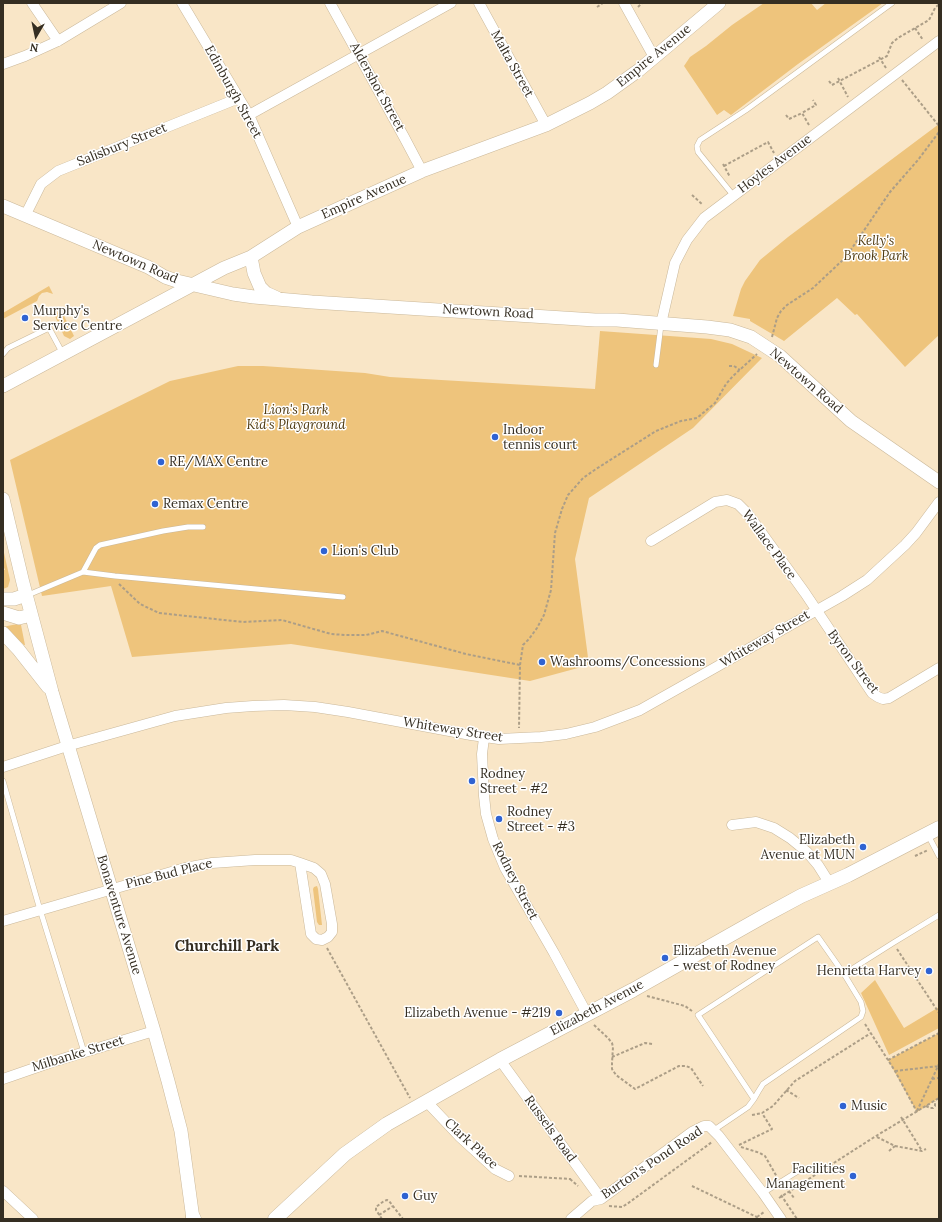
<!DOCTYPE html>
<style>
body{margin:0}
#map{position:relative;width:942px;height:1222px;overflow:hidden;background:#f9e6c7;font-family:Lora,serif}
canvas{display:block}
.frame{position:absolute;inset:0;border:4px solid #352e22;pointer-events:none}
.north{position:absolute;left:16px;top:16px;width:40px;height:40px;-webkit-text-stroke:3px #fff;paint-order:stroke;rotate:189deg;font-size:11px;font-weight:700;line-height:16px;text-align:center;color:#352e22}
.north::after{content:'';display:block;margin:auto;width:14px;height:18px;background:#352e22;clip-path:polygon(50% 0,100% 100%,50% 72%,0 100%)}
</style>
<div id="map">
<canvas width="942" height="1222"></canvas>
<div class="frame"></div>
<div class="north">N</div>
</div>
<script>
const c = document.querySelector('canvas').getContext('2d');
c.lineJoin = 'round';
function fillPath(path, color) { c.fillStyle = color; c.fill(path, 'evenodd'); }
const shape = rows => new Path2D(rows.map(r => 'M' + r).join(''));
function stroke(path, color, width, dash) { c.strokeStyle = color; c.lineWidth = width; c.lineCap = dash ? 'butt' : 'round'; c.setLineDash(dash || []); c.stroke(path); }
function drawText(font, color, halo, rows, align = 'center') {
  c.font = font + ' Lora,serif'; c.lineWidth = 3; c.setLineDash([]); c.textBaseline = 'middle'; c.strokeStyle = halo; c.fillStyle = color; for (const [text, x, y, turn = 0] of rows) {
    c.save(); c.translate(x, y); c.rotate((+turn || 0) * Math.PI / 180); c.textAlign = isNaN(turn) ? turn : align; if (halo) c.strokeText(text, 0, 0); c.fillText(text, 0, 0); c.restore();
  }
}
const green = shape([
 [764,3,811,3,817,10,826,3,883,3,798,64,731,115,724,110,717,115,684,66,690,57,706,46,732,25],
 [939,124,939,335,905,367,857,314,855,315,837,298,784,341,750,321,750,319,733,316,741,289,745,281,760,260,788,237],
 [49,286,53,294,47,292,42,293,39,296,37,301,3,319,3,313],
 [60,308,74,336,70,339,64,336,55,316,57,314],
 [600,331,711,339,732,344,762,358,693,428,589,498,575,559,589,665,530,681,291,644,132,657,111,586,42,596,10,460,170,381,238,366,263,366,365,373,390,377,595,389],
 [3,548,10,580,8,587,3,589,3,570,5,570,3,565],
 [18,624,21,625,25,645,24,645,5,629,5,627,7,626],
 [317,886,318,889,322,925,319,925,317,922,313,889,314,887],
 [875,980,904,1028,939,1007,939,1028,889,1055,861,993],
 [939,1033,939,1098,917,1112,888,1060]
]);
const path = shape([
 [597,7,603,3],
 [638,7,642,3],
 [915,28,923,40],
 [879,57,886,68],
 [838,78,848,97],
 [902,80,939,126],
 [829,81,832,85,887,56,892,43,898,38,929,20,935,8,939,4],
 [786,115,789,119,802,113],
 [809,125,802,113,816,105,813,100],
 [723,164,730,177],
 [724,166,768,142,774,153],
 [692,195,703,205],
 [772,337,777,318,781,311,787,305,813,288,846,257,890,192,918,160,939,132],
 [729,366,734,366,740,370],
 [119,584,140,604,159,613,243,622,282,620,331,634,345,635,366,635,382,631,466,654,520,665,519,728],
 [520,665,523,645,529,639,537,628,544,615,551,590,555,533,562,509,568,495,583,478,596,469,656,431,681,421,697,418,715,403,726,384,733,376,757,354],
 [915,856,928,850],
 [327,948,410,1098],
 [897,949,939,1013],
 [647,996,685,1006,692,1011],
 [865,1024,895,1071,917,1112],
 [594,1025,608,1038,612,1043,613,1047,612,1063,612,1069,616,1075,635,1089,679,1066,686,1066,691,1068,703,1086],
 [612,1057,645,1043,652,1044],
 [888,1060,939,1033],
 [895,1071,939,1066],
 [932,1079,939,1078],
 [786,1090,799,1098],
 [926,1106,930,1108,933,1108,935,1106,935,1101],
 [917,1111,939,1064],
 [752,1115,762,1113,773,1106,795,1081,871,1033],
 [901,1117,922,1151],
 [877,1137,895,1146,922,1151,926,1149],
 [739,1145,772,1129,762,1113],
 [741,1147,760,1153,765,1156,777,1177],
 [889,1151,895,1146],
 [519,1176,571,1179],
 [570,1179,578,1186],
 [692,1186,761,1219],
 [786,1187,794,1198],
 [781,1195,797,1219],
 [779,1198,876,1136,939,1098],
 [609,1206,622,1207,627,1204,712,1142],
 [379,1215,393,1206],
 [757,1217,764,1212],
 [382,1219,376,1210,376,1207,384,1201,387,1200,389,1201,403,1219]
]);
const service = shape([
 [733,195,698,152,697,146,700,140,746,110,892,3],
 [3,354,8,348,49,328,63,354],
 [656,365,661,325],
 [83,572,96,548,100,545,163,531,188,527,203,527],
 [28,595,83,572,115,576,343,597],
 [3,781,38,903,84,1052],
 [928,835,939,856],
 [844,974,893,943,939,915],
 [714,1130,748,1107,754,1099,758,1092,763,1084,861,1017,863,1011,861,1002,844,974,818,937,698,1015,754,1099],
 [763,1193,803,1168]
]);
const minor = shape([
 [32,3,58,41],
 [182,3,249,115,298,227],
 [330,3,404,137,422,171],
 [479,3,546,125],
 [624,3,654,57],
 [3,64,25,56,58,41,121,3],
 [249,115,451,3],
 [25,216,41,184,58,171,239,98],
 [661,324,675,263,687,240,704,218,939,41],
 [651,541,715,502,727,500,738,504,748,514,805,593,872,693,878,697,883,699,889,698,939,668],
 [484,738,482,754,484,796,486,814,493,839,505,868,554,953,587,1014],
 [3,767,67,746,175,716,226,708,253,706,284,705,315,707,348,712,471,735,499,739,541,737,566,734,595,727,640,710,842,596,867,580,905,545,916,533,939,502],
 [732,825,756,822,774,828,790,838,807,852,818,865,830,884],
 [300,863,314,868,321,874,325,884,332,924,332,932,328,937,322,940,316,939,311,934,300,863],
 [3,921,185,868,212,863,255,860,291,860,300,863],
 [500,1060,601,1199],
 [3,1079,52,1062,154,1031],
 [426,1101,460,1137,495,1169,509,1176],
 [3,1191,33,1219],
 [571,1219,592,1201,601,1199,692,1132,704,1126,709,1126,719,1136,763,1193,781,1219]
]);
const tertiary = shape([
 [3,206,148,267,165,277,177,281,233,294,254,297,312,302,595,320,617,320,707,327,730,330,751,337,780,356,851,421,939,482],
 [251,257,254,273,260,287,266,293,277,298],
 [3,386,224,268,251,257,298,227,422,171,546,125,590,103,607,93,639,70,719,3],
 [3,499,23,583,52,692,154,1031,168,1081,181,1131,193,1219],
 [3,599,14,599,26,595],
 [3,613,19,618,31,615],
 [3,633,18,649,48,687]
]);
const secondary = shape([
 [193,1217,194,1219],
 [275,1219,345,1154,387,1124,500,1060,633,990,764,916,801,896,848,875,939,828]
]);
const markers = [
 [25,318,4,"#3063d2"],
 [495,437,4,"#3063d2"],
 [161,462,4,"#3063d2"],
 [155,504,4,"#3063d2"],
 [324,551,4,"#3063d2"],
 [542,662,4,"#3063d2"],
 [472,781,4,"#3063d2"],
 [499,819,4,"#3063d2"],
 [863,847,4,"#3063d2"],
 [665,958,4,"#3063d2"],
 [929,971,4,"#3063d2"],
 [559,1013,4,"#3063d2"],
 [843,1106,4,"#3063d2"],
 [853,1176,4,"#3063d2"],
 [405,1196,4,"#3063d2"]
];
const streetNames = [
 ["Empire Avenue",654,56,-39],
 ["Malta Street",512,64,61],
 ["Aldershot Street",377,87,61],
 ["Edinburgh Street",233,92,61],
 ["Salisbury Street",122,145,-22],
 ["Hoyles Avenue",775,164,-37],
 ["Empire Avenue",364,197,-24],
 ["Newtown Road",135,262,23],
 ["Newtown Road",488,312,3],
 ["Newtown Road",806,381,41],
 ["Wallace Place",769,545,54],
 ["Whiteway Street",765,639,-30],
 ["Byron Street",853,662,53],
 ["Whiteway Street",453,730,9],
 ["Pine Bud Place",169,874,-14],
 ["Rodney Street",515,881,63],
 ["Bonaventure Avenue",119,915,73],
 ["Elizabeth Avenue",597,1008,-28],
 ["Milbanke Street",78,1054,-17],
 ["Russels Road",550,1129,54],
 ["Clark Place",471,1144,43],
 ["Burton's Pond Road",652,1163,-34]
];
const parkNames = [
 ["Kelly's",876,241],
 ["Brook Park",876,256],
 ["Lion's Park",296,410],
 ["Kid's Playground",296,425]
];
const poiNames = [
 ["Murphy's",33,311],
 ["Service Centre",33,326],
 ["Indoor",503,430],
 ["tennis court",503,445],
 ["RE/MAX Centre",169,462],
 ["Remax Centre",163,504],
 ["Lion's Club",332,551],
 ["Washrooms/Concessions",550,662],
 ["Rodney",480,774],
 ["Street - #2",480,789],
 ["Rodney",507,812],
 ["Street - #3",507,827],
 ["Elizabeth",855,840,"right"],
 ["Avenue at MUN",855,855,"right"],
 ["Elizabeth Avenue",673,951],
 ["- west of Rodney",673,966],
 ["Henrietta Harvey",921,971,"right"],
 ["Elizabeth Avenue - #219",551,1013,"right"],
 ["Music",851,1106],
 ["Facilities",845,1169,"right"],
 ["Management",845,1184,"right"],
 ["Guy",413,1196]
];
const quarterNames = [
 ["Churchill Park",227,947]
];
fillPath(green, '#eec47c');
stroke(service, '#cab89a', 6);
stroke(minor, '#cab89a', 11);
stroke(tertiary, '#cab89a', 14);
stroke(secondary, '#cab89a', 15);
stroke(path, '#ac9e87', 2, [3, 2]);
stroke(service, '#fff', 5);
stroke(minor, '#fff', 10);
stroke(tertiary, '#fff', 13);
stroke(secondary, '#fff', 14);
for (const [x, y, r, color] of markers) { const dot = new Path2D(); dot.arc(x, y, r, 0, 2 * Math.PI); c.fillStyle = color; c.fill(dot); stroke(dot, '#fff', 1.5); }
drawText('13px', '#352e22', '#fff', streetNames);
drawText('italic 13px', '#4f3a11', '#fff', parkNames);
drawText('13px', '#352e22', '#fff', poiNames, 'left');
drawText('bold 15px', '#352e22', '#fff', quarterNames);
</script>
